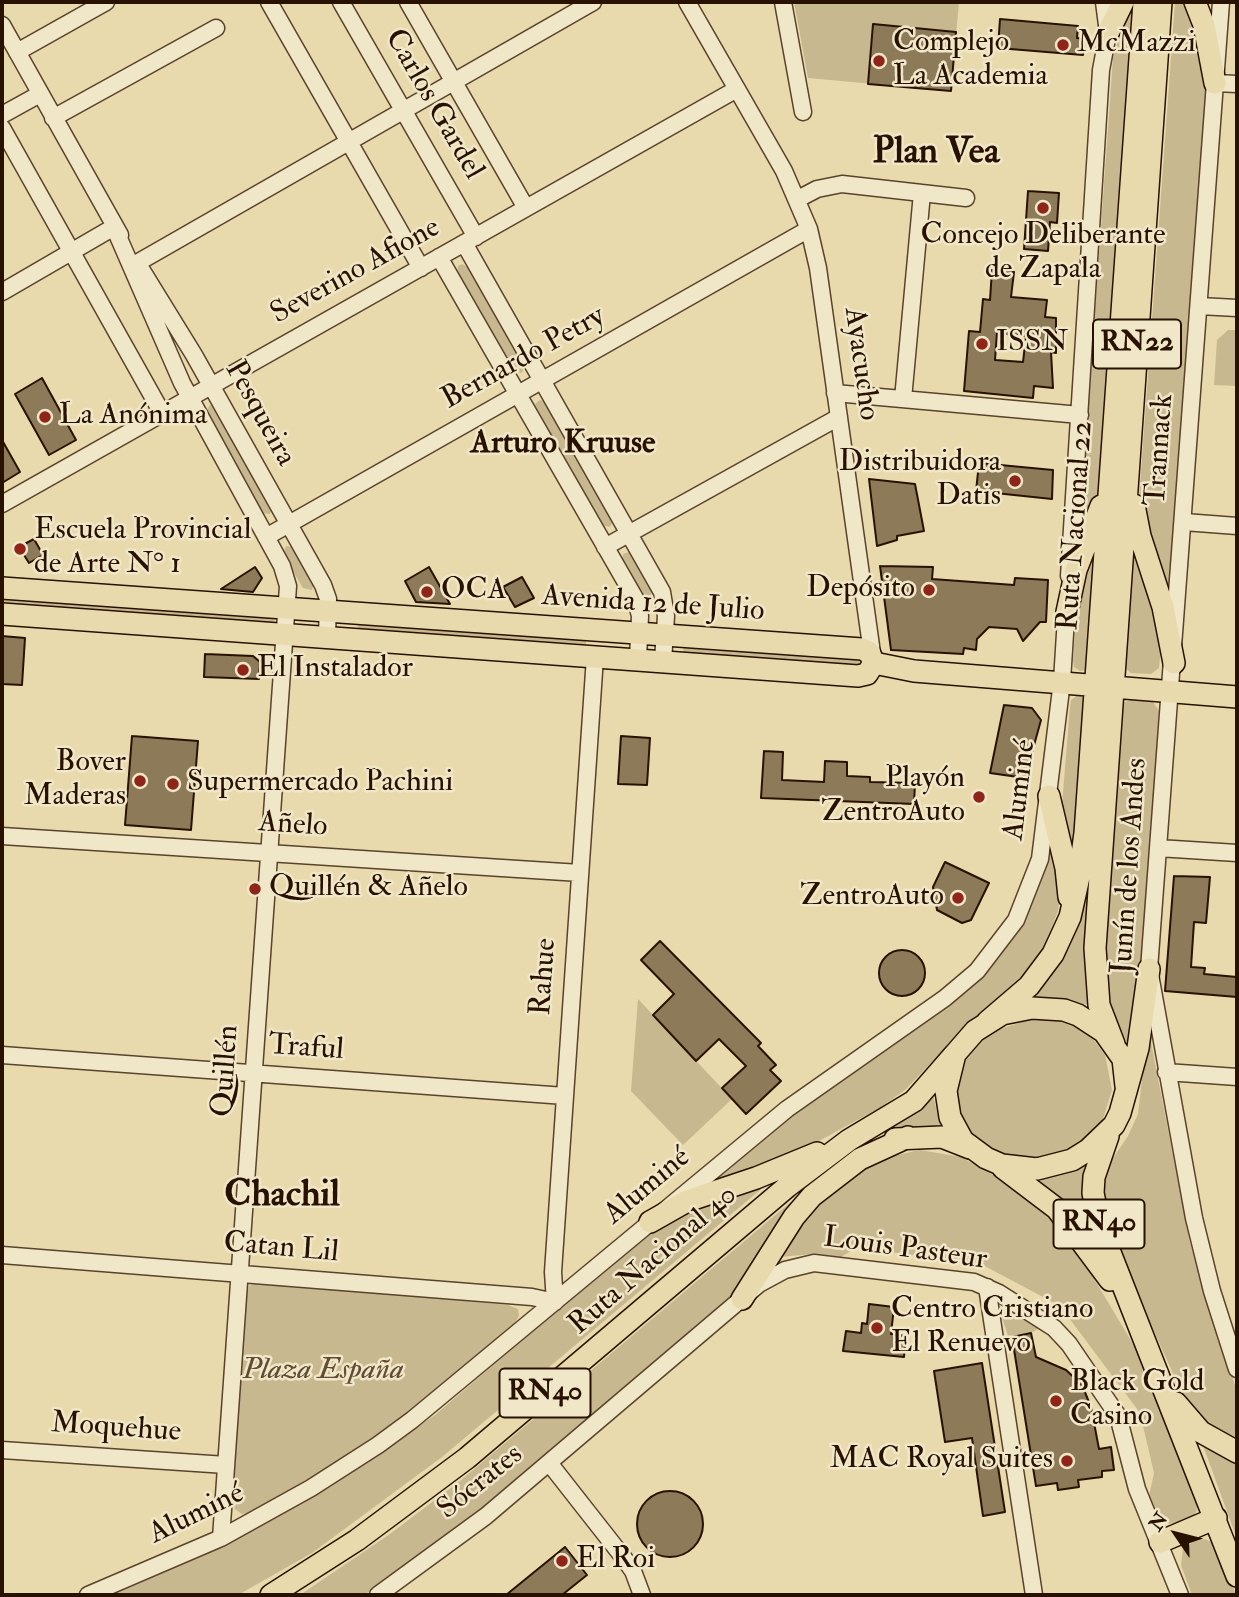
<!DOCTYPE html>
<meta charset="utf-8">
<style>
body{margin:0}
#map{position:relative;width:1239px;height:1597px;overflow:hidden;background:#e8daac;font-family:"IM FELL Double Pica",serif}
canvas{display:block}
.frame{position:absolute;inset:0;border:4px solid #291100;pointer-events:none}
.north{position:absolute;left:1141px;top:1499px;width:70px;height:70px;-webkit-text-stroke:5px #f0e7c9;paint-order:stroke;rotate:305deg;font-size:19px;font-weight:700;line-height:28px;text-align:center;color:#291100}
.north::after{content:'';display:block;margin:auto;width:24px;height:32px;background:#291100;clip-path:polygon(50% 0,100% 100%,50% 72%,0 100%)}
</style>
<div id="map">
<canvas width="1239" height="1597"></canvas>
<div class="frame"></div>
<div class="north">N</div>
</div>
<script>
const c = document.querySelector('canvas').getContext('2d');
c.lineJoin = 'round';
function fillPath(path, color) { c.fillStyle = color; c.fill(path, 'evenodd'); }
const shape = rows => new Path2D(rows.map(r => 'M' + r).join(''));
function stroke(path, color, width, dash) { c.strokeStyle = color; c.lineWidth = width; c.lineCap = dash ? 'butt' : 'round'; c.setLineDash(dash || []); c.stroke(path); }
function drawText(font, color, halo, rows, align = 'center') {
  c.font = font + ' "IM FELL Double Pica",serif'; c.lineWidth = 5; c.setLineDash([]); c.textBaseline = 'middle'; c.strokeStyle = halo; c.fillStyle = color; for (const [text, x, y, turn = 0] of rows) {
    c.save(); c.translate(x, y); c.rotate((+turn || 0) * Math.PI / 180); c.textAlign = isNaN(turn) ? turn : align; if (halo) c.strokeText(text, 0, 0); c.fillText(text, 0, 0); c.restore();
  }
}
const green = shape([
 [794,2,959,2,951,91,808,78],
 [1129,2,1135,2,1098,497,1078,548,1113,58],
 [1175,2,1186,2,1196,24,1207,90,1168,597,1139,499],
 [462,264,469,268,524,365,522,373,513,371,457,274,458,266],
 [1228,330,1237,330,1237,386,1214,385,1217,340],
 [540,400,546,402,613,521,610,527,601,525,536,410,535,404],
 [210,405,214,406,272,509,270,514,260,513,205,413],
 [1099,529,1086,670,1080,671,1074,667,1073,661,1077,597],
 [1134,540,1150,584,1161,647,1159,668,1151,674,1131,673,1124,667],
 [286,546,294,547,314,582,312,590,303,588,283,554],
 [629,552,653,590,650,596,641,595,622,560,623,554],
 [2,593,273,615,275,622,272,625,2,608],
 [358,623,586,639,586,644,358,631],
 [684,645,861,656,862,663,860,666,683,654],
 [1078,695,1085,698,1074,860,1062,805,1070,706,1071,700],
 [1131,700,1153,702,1159,711,1141,978,1128,1045,1111,1009,1103,967,1122,703],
 [1051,838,1060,897,1058,911,1040,956,1017,982,966,1026,905,1090,881,1107,779,1163,704,1187,807,1103,975,983,1011,941,1031,907,1043,874],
 [1089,893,1086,969,1089,1005,1036,997,1036,993,1069,947],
 [638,999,732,1099,683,1145,631,1091],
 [1032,1019,1065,1021,1091,1036,1105,1055,1112,1090,1102,1122,1077,1146,1044,1157,1024,1158,998,1154,977,1140,962,1119,956,1092,960,1067,972,1046,993,1031],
 [1148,1027,1190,1243,1237,1392,1237,1445,1212,1432,1186,1402,1118,1252,1105,1209,1103,1183,1109,1164,1128,1136,1138,1114],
 [933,1095,941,1128,914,1127,882,1132,909,1118],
 [920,1150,961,1157,1021,1191,1043,1208,1072,1242,1136,1349,1150,1380,1196,1500,1197,1510,1192,1519,1169,1524,1156,1515,1149,1496,1154,1473,1140,1413,1060,1306,979,1263,856,1248,841,1257,812,1254,780,1257,806,1214,855,1173,893,1156],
 [854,1155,729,1301,462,1525,364,1595,300,1595,390,1534,460,1481,799,1195,816,1176,837,1161],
 [1089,1163,1101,1254,1040,1183,1043,1178],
 [778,1175,442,1457,312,1553,238,1595,108,1595,223,1546,332,1486,435,1415,644,1236,678,1213],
 [258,1282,508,1305,518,1309,519,1316,513,1326,403,1417,308,1481,253,1512,242,1514,235,1509,232,1500,247,1293,249,1286],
 [1007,1307,1038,1327,1038,1329,1031,1333,1008,1336,1002,1317],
 [1201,1440,1237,1462,1237,1539],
 [1205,1539,1217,1545,1236,1595,1192,1595,1181,1565,1183,1549,1193,1542]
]);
const building = shape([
 [1000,19,1078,26,1077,38,1085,39,1083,55,998,48,1000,19],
 [873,24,956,32,951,91,868,84,873,24],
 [1028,191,1059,193,1057,223,1050,222,1048,251,1024,249,1028,191],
 [992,270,1014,272,1011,297,1047,300,1045,317,1056,318,1056,353,1051,352,1053,388,1034,386,1033,398,964,391,969,331,980,332,983,299,990,300,992,270],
 [997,333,1026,336,1023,362,995,360,997,333],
 [42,378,76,440,49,455,15,394,42,378],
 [2,440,20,472,2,483,2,440],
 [979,463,1053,470,1052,499,976,491,979,463],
 [869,479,915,484,924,531,897,536,897,540,877,546,869,479],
 [34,539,43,555,29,563,19,547,34,539],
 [880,566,933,567,932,579,1014,585,1015,578,1048,580,1046,622,1040,622,1023,641,1017,629,989,627,977,639,976,650,964,648,963,654,891,650,880,566],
 [255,567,262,578,253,592,221,589,255,567],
 [429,567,450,604,416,602,405,581,429,567],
 [522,577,534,598,515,607,503,587,522,577],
 [2,636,25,638,22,685,2,684,2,636],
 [205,654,253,656,260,662,259,679,204,677,205,654],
 [1004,705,1032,708,1041,720,1025,778,990,773,1004,705],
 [132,736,198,741,191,830,125,825,132,736],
 [621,736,650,738,647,785,618,784,621,736],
 [764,751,783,752,782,780,824,782,825,761,847,762,847,776,870,777,870,782,915,783,914,804,761,798,764,751],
 [945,862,989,883,971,920,962,923,937,910,933,887,945,862],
 [1174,876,1210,877,1206,923,1194,922,1191,967,1205,968,1204,974,1237,977,1237,997,1165,991,1174,876],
 [660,941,761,1043,758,1046,776,1065,770,1070,781,1081,746,1114,722,1088,746,1066,719,1039,696,1061,653,1015,674,994,641,960,660,941],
 '879 973a23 23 0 1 1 46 0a23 23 0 1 1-46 0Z',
 [869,1304,894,1307,891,1334,906,1336,904,1357,843,1351,846,1331,861,1333,862,1323,867,1324,869,1304],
 [1031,1333,1036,1357,1066,1370,1082,1385,1091,1407,1099,1449,1111,1447,1114,1470,1102,1471,1102,1477,1078,1480,1079,1487,1058,1490,1057,1483,1036,1486,1012,1337,1031,1333],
 [982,1363,1005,1512,983,1516,972,1438,945,1442,934,1371,982,1363],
 '637 1524a33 33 0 1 1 66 0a33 33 0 1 1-66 0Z',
 [565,1547,587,1575,562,1595,506,1595,565,1547]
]);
const minor = shape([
 [269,2,421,268],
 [341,2,476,237],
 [408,2,526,208],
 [687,2,784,171,809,229,818,268,873,660],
 [783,2,803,112],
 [1221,2,1149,969,1194,1218,1212,1291,1237,1369],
 [2,25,120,235],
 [17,52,106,2],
 [1215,83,1237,84],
 [2,115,40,94],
 [53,118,216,28],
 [2,128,162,413],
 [798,199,817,189,842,184,966,198],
 [114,227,182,383,282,566,288,586,221,1538],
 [464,243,662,592,666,616,663,661],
 [439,257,636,600,640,616,638,659],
 [137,263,593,2],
 [141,269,194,355,323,585,328,599,327,637],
 [2,292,114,227],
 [1199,306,1237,308],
 [835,393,1080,415],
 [903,399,922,193],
 [2,504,737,89],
 [1184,522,1237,526],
 [266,537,809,229],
 [605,547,839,417],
 [1069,576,1101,70,1108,33,1104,2],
 [2,836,580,873],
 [1158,848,1237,853],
 [2,1055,565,1096],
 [1166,1072,1237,1077],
 [2,1255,532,1297,555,1302,553,1272,595,657],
 [987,1287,1034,1595],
 [2,1450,226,1465],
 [550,1464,623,1557,633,1571,642,1595],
 [88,1595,221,1538,311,1488,378,1445,412,1420,787,1109,945,998,977,971,1016,920,1040,859,1062,681,1067,602],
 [378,1595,486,1516,759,1284,785,1270,814,1263,974,1282,999,1293,1054,1328,1069,1344,1118,1416,1137,1489,1180,1595]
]);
const major = shape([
 [1195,2,1204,25,1215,83],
 [1108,33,1123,2],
 [1134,505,1140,536,1163,607,1174,663],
 [2,588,862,649,869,652,874,663,867,674,858,676,2,614],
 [1067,612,1076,570,1101,506],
 [874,663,914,671,1237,697],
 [1049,796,1066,868,1069,897],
 [987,1022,1029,986,1053,954,1070,917,1079,877,1085,833,1144,2],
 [1114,1044,1099,1005,1095,948,1161,2],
 [1126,1086,1123,1059,1104,1032,1078,1015,1064,1010,1032,1008,1002,1014,975,1031,955,1054,946,1091,950,1117,963,1141,986,1158,1002,1165,1037,1169,1072,1160,1088,1150,1114,1125,1120,1113,1138,1048,1149,969],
 [1108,1136,1094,1177,1093,1193,1100,1227,1237,1576],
 [895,1139,942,1137,970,1148],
 [1003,1168,1057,1209,1110,1280],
 [650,1222,687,1201,756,1178,817,1153],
 [742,1299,794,1217,812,1196,860,1159,908,1137],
 [1176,1403,1201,1432,1237,1452],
 [1160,1542,1216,1518],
 [271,1595,357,1540,467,1458,788,1186,849,1140,914,1101,955,1054]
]);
const markers = [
 [1063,45,7,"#8f2418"],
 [879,61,7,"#8f2418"],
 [1043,208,7,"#8f2418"],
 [982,344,7,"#8f2418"],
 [45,417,7,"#8f2418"],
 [1015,481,7,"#8f2418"],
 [20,549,7,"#8f2418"],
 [929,590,7,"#8f2418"],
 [427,592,7,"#8f2418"],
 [243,670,7,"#8f2418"],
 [140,781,7,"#8f2418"],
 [173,784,7,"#8f2418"],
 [979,797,7,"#8f2418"],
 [255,889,7,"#8f2418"],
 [958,898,7,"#8f2418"],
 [877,1328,7,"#8f2418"],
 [1056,1401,7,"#8f2418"],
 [1067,1461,7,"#8f2418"],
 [562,1561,7,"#8f2418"]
];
const shields = [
 [1137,344,88],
 [1099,1224,91],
 [545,1393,91]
];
const shieldNames = [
 ["RN22",1137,344],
 ["RN40",1099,1224],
 ["RN40",545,1393]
];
const poiNames = [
 ["Complejo",893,44],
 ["La Academia",893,78],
 ["McMazzi",1077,45],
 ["Concejo Deliberante",1043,237,"center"],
 ["de Zapala",1043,271,"center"],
 ["ISSN",996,344],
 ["La Anónima",59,417],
 ["Distribuidora",1001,464,"right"],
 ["Datis",1001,498,"right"],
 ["Escuela Provincial",34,532],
 ["de Arte N° 1",34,566],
 ["Depósito",915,590,"right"],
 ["OCA",441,592],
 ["El Instalador",257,670],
 ["Bover",126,764,"right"],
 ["Maderas",126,798,"right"],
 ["Playón",965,780,"right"],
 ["ZentroAuto",965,814,"right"],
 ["Supermercado Pachini",187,784],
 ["Quillén & Añelo",269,889],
 ["ZentroAuto",944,898,"right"],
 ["Centro Cristiano",891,1311],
 ["El Renuevo",891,1345],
 ["Black Gold",1070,1384],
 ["Casino",1070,1418],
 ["MAC Royal Suites",1053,1461,"right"],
 ["El Roi",576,1561]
];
const streetNames = [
 ["Carlos Gardel",433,105,60],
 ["Severino Afione",356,272,-29],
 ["Bernardo Petry",524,359,-29],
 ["Ayacucho",860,364,82],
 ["Pesqueira",259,414,61],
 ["Trannack",1161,450,-86],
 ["Ruta Nacional 22",1077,526,-86],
 ["Avenida 12 de Julio",653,605,4],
 ["Aluminé",1021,790,-83],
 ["Añelo",293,826,4],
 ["Junín de los Andes",1131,866,-86],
 ["Rahue",545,977,-86],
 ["Traful",306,1049,4],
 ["Quillén",227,1071,-86],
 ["Aluminé",648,1187,-40],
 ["Catan Lil",281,1249,5],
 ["Louis Pasteur",905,1250,8],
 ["Ruta Nacional 40",654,1261,-41],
 ["Moquehue",116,1429,4],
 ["Sócrates",481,1483,-39],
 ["Aluminé",197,1515,-26]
];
const parkNames = [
 ["Plaza España",323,1372]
];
const neighbourhoodNames = [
 ["Arturo Kruuse",563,445]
];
const districtNames = [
 ["Plan Vea",936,154],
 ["Chachil",282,1197]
];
fillPath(green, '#c8b88f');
fillPath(building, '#8c7a59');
stroke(building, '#291100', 2);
stroke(minor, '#59432b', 19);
stroke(major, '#291100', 24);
stroke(minor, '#f0e7c9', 16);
stroke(major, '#e8daac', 21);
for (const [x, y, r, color] of markers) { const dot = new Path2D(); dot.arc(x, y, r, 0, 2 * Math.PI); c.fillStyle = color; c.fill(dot); stroke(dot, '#f0e7c9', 2.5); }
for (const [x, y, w] of shields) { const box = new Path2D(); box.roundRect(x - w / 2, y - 24.5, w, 49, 5); c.fillStyle = '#f0e7c9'; c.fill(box); stroke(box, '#291100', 2); }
drawText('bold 28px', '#291100', null, shieldNames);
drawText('30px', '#291100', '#f0e7c9', poiNames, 'left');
drawText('30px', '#291100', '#f0e7c9', streetNames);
drawText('italic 30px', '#614b32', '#f0e7c9', parkNames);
drawText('bold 32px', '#291100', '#f0e7c9', neighbourhoodNames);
drawText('bold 37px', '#291100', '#f0e7c9', districtNames);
</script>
